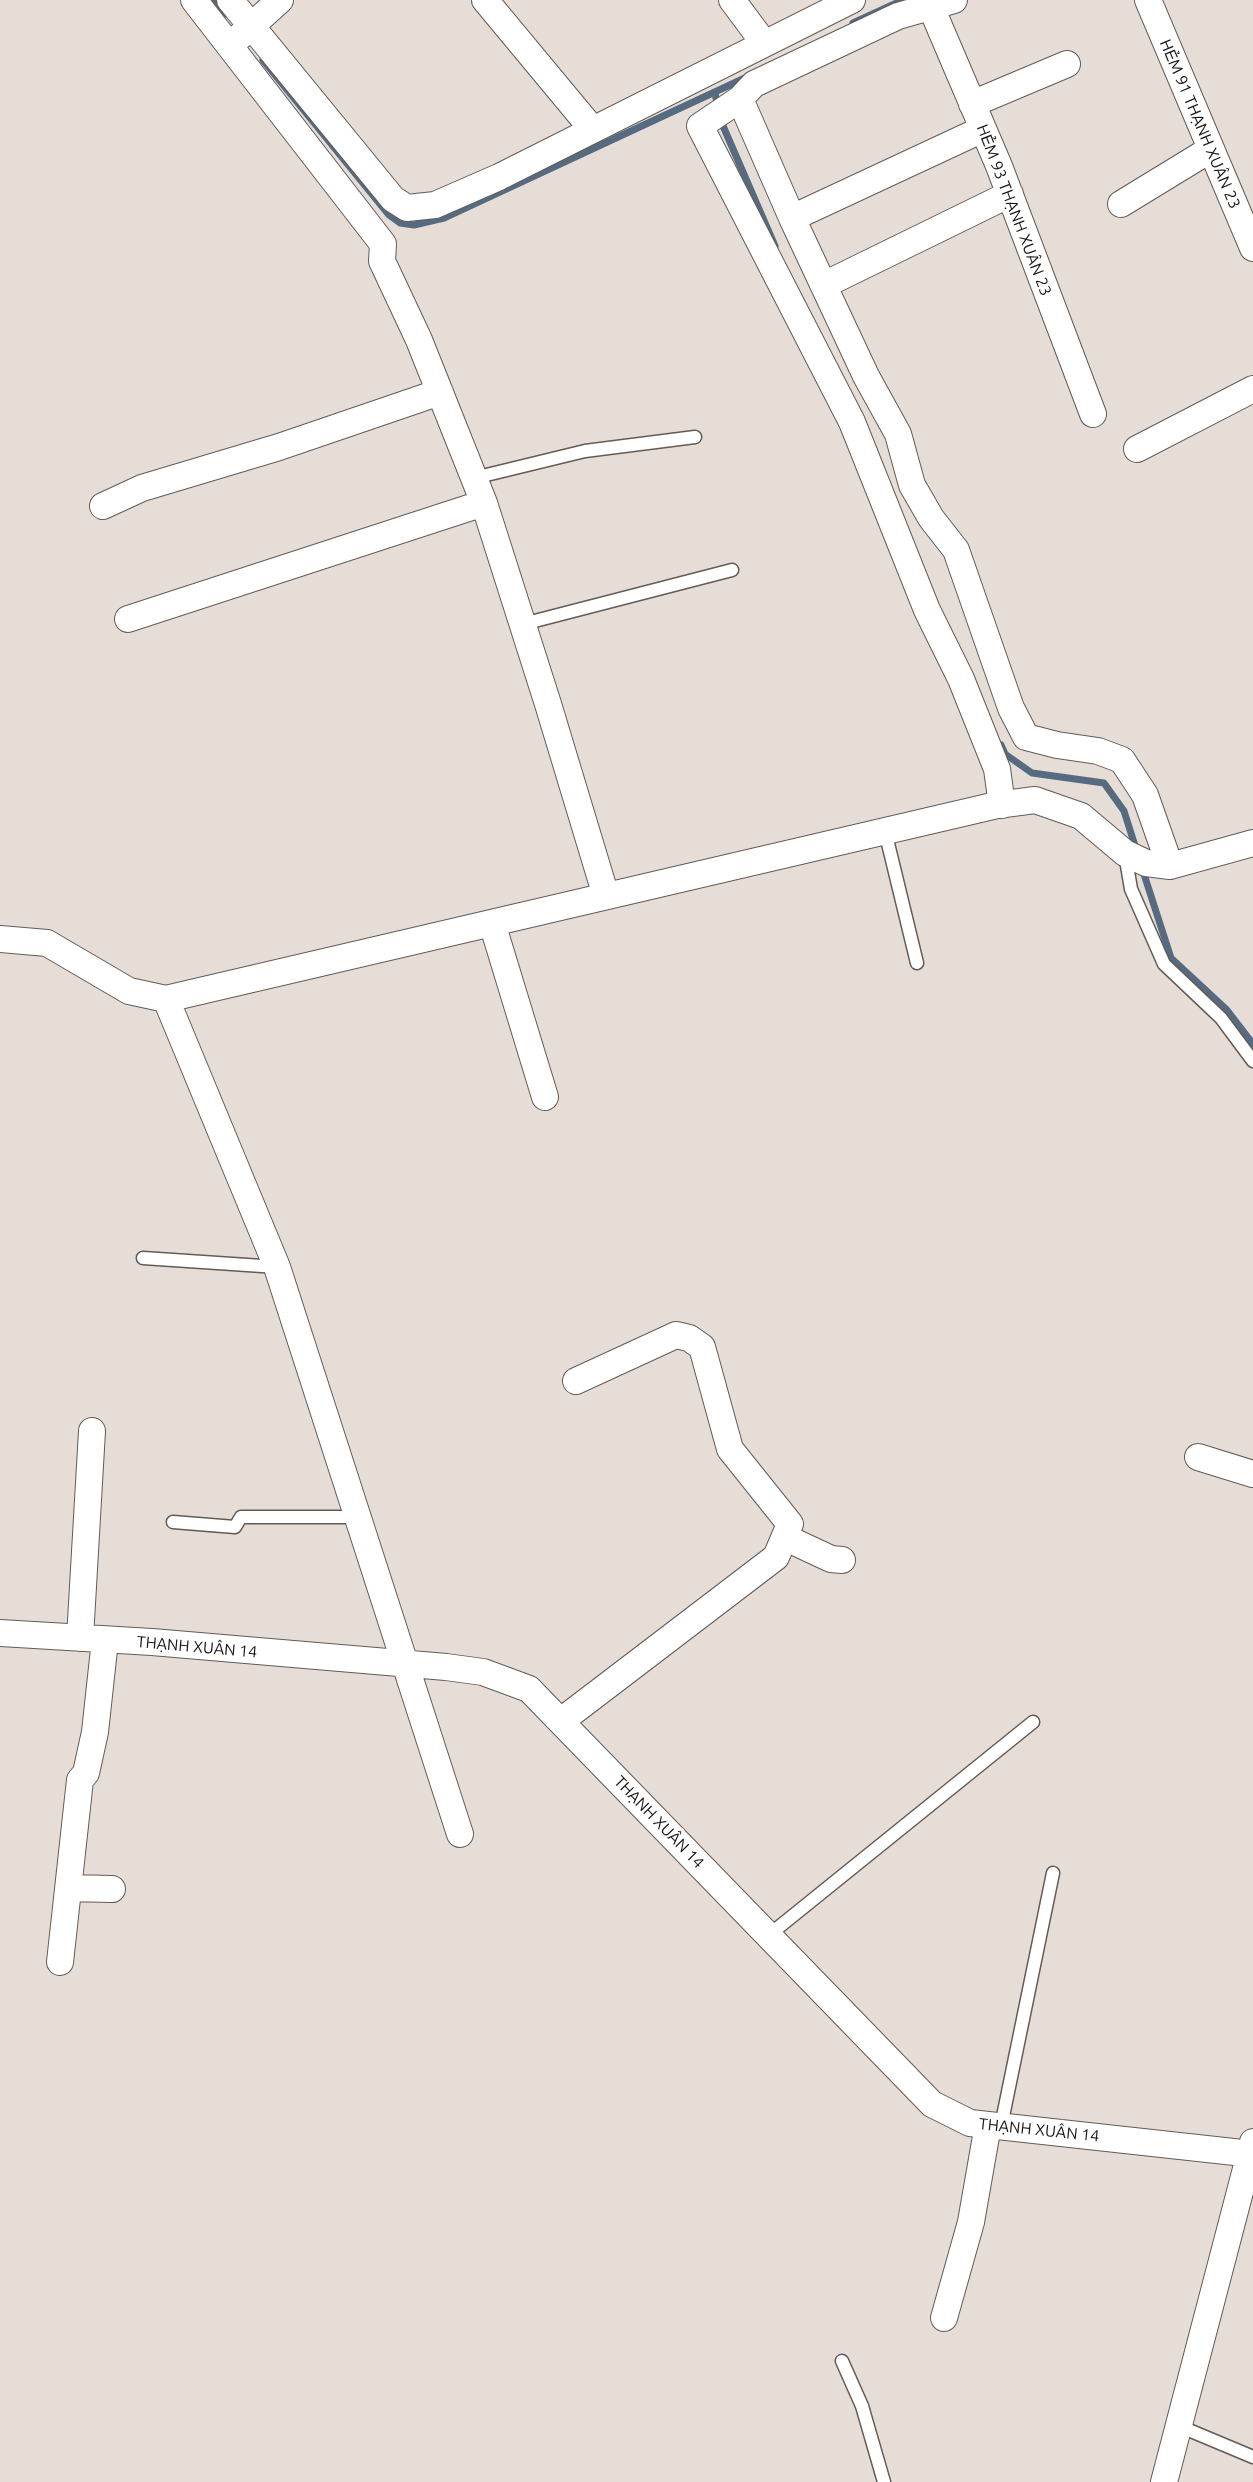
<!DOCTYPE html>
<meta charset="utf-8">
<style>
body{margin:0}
canvas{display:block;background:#e6ddd7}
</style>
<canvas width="1253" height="2482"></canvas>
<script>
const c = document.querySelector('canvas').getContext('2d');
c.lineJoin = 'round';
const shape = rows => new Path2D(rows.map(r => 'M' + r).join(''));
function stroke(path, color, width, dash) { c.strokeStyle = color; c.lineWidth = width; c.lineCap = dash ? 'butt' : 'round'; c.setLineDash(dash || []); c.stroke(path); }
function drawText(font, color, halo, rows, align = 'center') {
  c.font = font + ' Ubuntu,sans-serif'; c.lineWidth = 6; c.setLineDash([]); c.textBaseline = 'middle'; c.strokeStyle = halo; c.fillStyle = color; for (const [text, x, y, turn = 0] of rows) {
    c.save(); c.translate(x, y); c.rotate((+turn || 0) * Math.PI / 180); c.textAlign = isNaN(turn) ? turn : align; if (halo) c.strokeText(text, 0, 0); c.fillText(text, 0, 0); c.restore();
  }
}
const stream = shape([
 [214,0,225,14],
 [853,23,903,0],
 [263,60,389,215,400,223,414,225,444,218,747,77],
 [715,93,718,108],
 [720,119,775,246],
 [1001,745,1005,754,1032,773,1104,783,1124,811,1137,852],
 [1142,868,1171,958,1226,1009,1253,1044]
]);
const lane = shape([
 [474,478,585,451,695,437],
 [523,624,732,570],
 [885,831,917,963],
 [1125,854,1131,889,1164,964,1221,1018,1253,1061],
 [143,1258,277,1267],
 [173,1522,235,1527,241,1517,358,1517],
 [769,1935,1033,1722],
 [1001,2126,1053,1873],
 [842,2361,862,2406,884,2482],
 [1179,2426,1253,2457]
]);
const street = shape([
 [194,0,383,244,382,261,419,340,484,503,548,704,606,896],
 [230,0,393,199,407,208,435,205,499,177,852,0],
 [485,0,593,130],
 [732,0,764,43],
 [954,0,898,16,754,84,740,99,700,126,852,422,927,610,961,679,997,769,1002,805],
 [1148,0,1253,248],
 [931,7,999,166,1093,414],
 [238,38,280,0],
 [740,99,792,218,866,376,898,434,912,485,931,518,956,550,1011,708,1026,737,1057,745,1098,751,1122,760,1145,795,1170,866],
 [972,104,1067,64],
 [1121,204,1211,149],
 [792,218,983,129],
 [824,285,1010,194],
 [1137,449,1253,389],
 [103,506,142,488,279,447,440,392],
 [128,619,484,503],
 [492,923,545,1097],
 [0,939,47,943,129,991,166,999,997,805,1035,800,1081,816,1125,853,1146,863,1170,866,1253,843],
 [166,999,277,1267,460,1834],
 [1198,1457,1253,1474],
 [786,1538,831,1559,842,1560],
 [0,1633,152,1642,446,1667,483,1672,529,1689,932,2104,970,2123,1253,2154],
 [80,1638,92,1431],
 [561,1721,776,1557,790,1524,730,1449,702,1347,689,1338,676,1335,576,1381],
 [69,1888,112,1889],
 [60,1962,80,1780,86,1773,95,1732,105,1640],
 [944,2318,971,2222,988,2125],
 [1164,2482,1253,2142]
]);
const streetNames = [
 ["HẺM 91 THẠNH XUÂN 23",1200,124,67],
 ["HẺM 93 THẠNH XUÂN 23",1014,210,69],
 ["THẠNH XUÂN 14",197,1647,5],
 ["THẠNH XUÂN 14",659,1822,46],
 ["THẠNH XUÂN 14",1039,2130,6]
];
stroke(stream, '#576b80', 7);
stroke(lane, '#625b56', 15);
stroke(street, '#625b56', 28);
stroke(lane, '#fff', 12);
stroke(street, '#fff', 26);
drawText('16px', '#191614', '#fff', streetNames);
</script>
